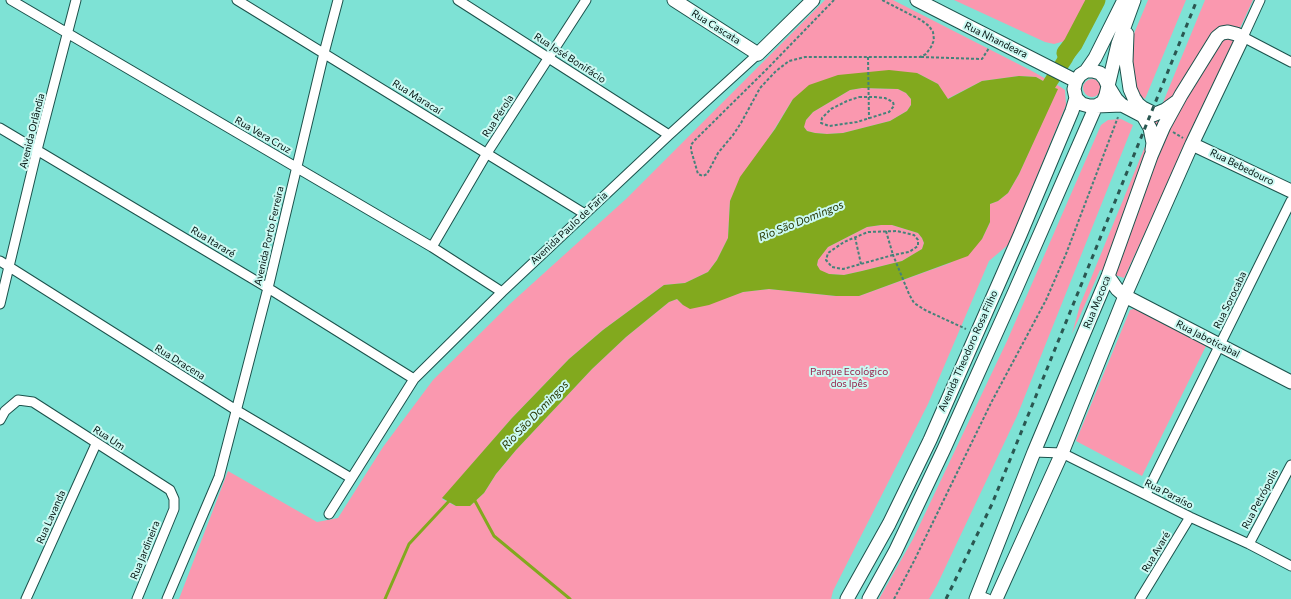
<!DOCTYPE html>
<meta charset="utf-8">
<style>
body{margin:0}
canvas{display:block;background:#7ee2d5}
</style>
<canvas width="1291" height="599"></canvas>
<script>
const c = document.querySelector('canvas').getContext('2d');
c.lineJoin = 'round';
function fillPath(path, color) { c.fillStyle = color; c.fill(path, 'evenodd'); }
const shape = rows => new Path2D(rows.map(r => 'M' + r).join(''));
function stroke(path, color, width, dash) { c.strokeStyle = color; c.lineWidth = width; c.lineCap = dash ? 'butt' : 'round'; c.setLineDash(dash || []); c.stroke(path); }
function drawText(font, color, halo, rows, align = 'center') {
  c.font = font + ' Commissioner,sans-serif'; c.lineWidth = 4; c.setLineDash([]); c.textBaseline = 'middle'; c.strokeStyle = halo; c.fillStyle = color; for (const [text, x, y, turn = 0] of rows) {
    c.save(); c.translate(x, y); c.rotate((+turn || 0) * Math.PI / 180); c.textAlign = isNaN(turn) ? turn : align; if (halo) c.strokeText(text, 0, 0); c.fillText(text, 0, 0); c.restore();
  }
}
const green = shape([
 [825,0,893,0,1030,70,1059,86,1065,90,1066,105,1009,244,989,261,928,404,833,591,831,599,179,599,228,471,317,522,338,518,383,447,433,380,512,302,626,199],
 [917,73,938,84,947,99,982,81,1019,76,1036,77,1057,89,1019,174,1008,193,998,201,990,204,990,222,982,239,950,263,859,296,836,296,769,289,743,292,726,298,683,305,677,299,669,302,626,337,592,369,516,450,496,474,484,493,470,506,456,506,442,499,512,418,569,359,603,330,664,285,685,283,708,272,717,260,728,238,730,201,793,99],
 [954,0,1087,0,1082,12,1065,41,1054,44,1045,42],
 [1148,0,1186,0,1145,99,1137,93,1132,65,1133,36],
 [1205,0,1253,0,1124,278,1100,270,1072,334,1080,305],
 '1083 88a9 9 0 1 1 18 0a9 9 0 1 1-18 0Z',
 [862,88,898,89,906,93,911,99,911,105,907,111,890,121,843,133,827,134,815,133,807,131,803,126,806,120,813,112,850,90],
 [1121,119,1133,125,1017,416,937,585,929,599,879,599,913,539,1007,341,1101,125,1108,120],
 [881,225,892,225,918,233,922,238,924,243,922,249,902,261,862,271,844,275,829,274,820,271,817,265,818,259,828,247,867,227],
 [1137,308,1206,346,1142,476,1076,441,1130,310]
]);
const water = shape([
 [1090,0,1103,0,1072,62,1055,88,1058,89,1019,174,1008,193,998,201,990,204,990,222,982,239,968,256,859,296,836,296,769,289,743,292,709,305,690,309,683,305,677,299,669,302,626,337,592,369,516,450,496,474,484,493,470,506,456,506,442,498,512,418,569,359,603,330,664,285,685,283,708,272,717,260,728,238,730,201,740,177,775,129,793,99,809,85,838,75,889,70,917,73,938,84,948,99,982,81,1019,76,1036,77,1043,81,1059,55,1064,51,1081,30,1085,19],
 [862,88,898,89,906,93,911,99,911,105,907,111,890,121,843,133,827,134,815,133,807,131,804,127,806,120,813,112,850,90],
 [881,225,892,225,918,233,922,238,924,243,922,249,902,261,862,271,844,275,829,274,820,270,817,265,818,260,828,247,867,227]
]);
const stream = shape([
 [474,499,494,536,570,599],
 [385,599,409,544,450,500]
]);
const river = shape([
 [1066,53,1073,44,1096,0]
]);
const path = shape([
 [834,0,768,68,694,141,691,145,691,150,698,174,703,176,707,174,718,153,733,135,741,123,760,88,776,71,789,61,805,57,920,57,926,54,931,47,934,40,933,32,929,26,921,20,882,0],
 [868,57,869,119],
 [921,57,982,59,989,48],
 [859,97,875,97,885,98,893,102,894,106,889,112,857,122,829,126,821,123,822,118,831,109,847,101,859,97],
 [1173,132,1183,138],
 [886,231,893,255,843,269,832,267,826,260,828,253,844,242,868,232,897,231,914,235,918,240,918,246,909,252,893,255,909,294,914,303,925,310,966,329],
 [855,237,861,264],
 [894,599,914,561,991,403,1046,300,1066,254,1118,117]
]);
const street = shape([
 [11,0,432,247,502,292],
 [237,0,585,214],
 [458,0,669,135],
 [1260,0,1243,37,1291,62],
 [0,128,268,288,414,379],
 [432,247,487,153,586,0],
 [0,261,236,410,351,478],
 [0,304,37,150,76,0],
 [0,420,5,411,18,400,33,402,170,490,174,499,174,509,137,599],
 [1034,452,1062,453,1190,517,1249,544,1291,566],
 [1146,494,1291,201],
 [329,514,414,379,502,292,669,135,758,54],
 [1249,544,1291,465],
 [978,595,988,599],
 [26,599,96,444],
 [167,599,219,477,268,288,324,53,338,0],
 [1140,599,1190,517]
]);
const secondary = shape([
 [674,0,758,54,813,0],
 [917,0,1076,81],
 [1134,0,1118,44,1108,86,1116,99,1122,105,1143,116,1153,115,1165,110,1176,102],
 [1127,34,1126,62,1130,89,1134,98,1138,104,1143,108,1151,112],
 [1086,71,1093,71,1100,73,1105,79,1108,86,1106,95,1103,102,1096,106,1089,106,1082,104,1076,98,1074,89,1076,81,1080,75,1086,71],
 [1086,71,1095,58,1124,0],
 [1143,116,1150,128,1153,143,1152,150],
 [1192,144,1291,191],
 [1108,276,1117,289,1125,296,1291,382],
 [847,599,889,524,930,440,1020,235,1072,111,1076,98],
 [869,599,895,552,944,449,1015,291,1096,106,1122,105],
 [976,599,1034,452,1108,276,1151,156,1164,126,1181,95,1217,37,1222,33,1228,32,1236,34,1243,37,1192,144,1127,291,1062,453,996,599]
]);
const rail = shape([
 [946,599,992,504,1197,0]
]);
const streetNames = [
 ["Rua Cascata",716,27,32],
 ["Rua Nhandeara",996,40,26],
 ["Rua José Bonifácio",570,58,33],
 ["Rua Maracaí",417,97,32],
 ["Rua Pérola",498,116,-57],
 ["Avenida Orlândia",32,131,-76],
 ["Rua Vera Cruz",263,135,30],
 ["Rua Bebedouro",1242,167,26],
 ["Avenida Paulo de Faria",569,228,-43],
 ["Avenida Porto Ferreira",269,236,-77],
 ["Rua Itararé",213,242,31],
 ["Rua Sorocaba",1230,300,-64],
 ["Rua Mococa",1097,302,-68],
 ["Rua Jaboticabal",1208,339,27],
 ["Avenida Theodoro Rosa Filho",968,351,-66],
 ["Rua Dracena",180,362,32],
 ["Rua Um",109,438,33],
 ["Rua Paraíso",1169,494,27],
 ["Rua Petrópolis",1260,499,-62],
 ["Rua Lavanda",51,517,-66],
 ["Rua Jardineira",145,550,-68],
 ["Rua Avaré",1156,552,-59]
];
const parkNames = [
 ["Parque Ecológico",849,372],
 ["dos Ipês",849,384]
];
const waterNames = [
 ["Rio São Domingos",801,221,-22],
 ["Rio São Domingos",535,415,-46]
];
fillPath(green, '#fa98af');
fillPath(water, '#82a91e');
stroke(stream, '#82a91e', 3);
stroke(river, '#82a91e', 19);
stroke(street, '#1c524c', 11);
stroke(secondary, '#1c524c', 15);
stroke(path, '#44827a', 2, [3, 2]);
stroke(street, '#fff', 9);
stroke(secondary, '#fff', 13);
stroke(rail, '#2a5751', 3, [5, 5]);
drawText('10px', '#00100e', '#cbf9f2', streetNames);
drawText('10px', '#95214a', '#cbf9f2', parkNames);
drawText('italic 11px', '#273601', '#cbf9f2', waterNames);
</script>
